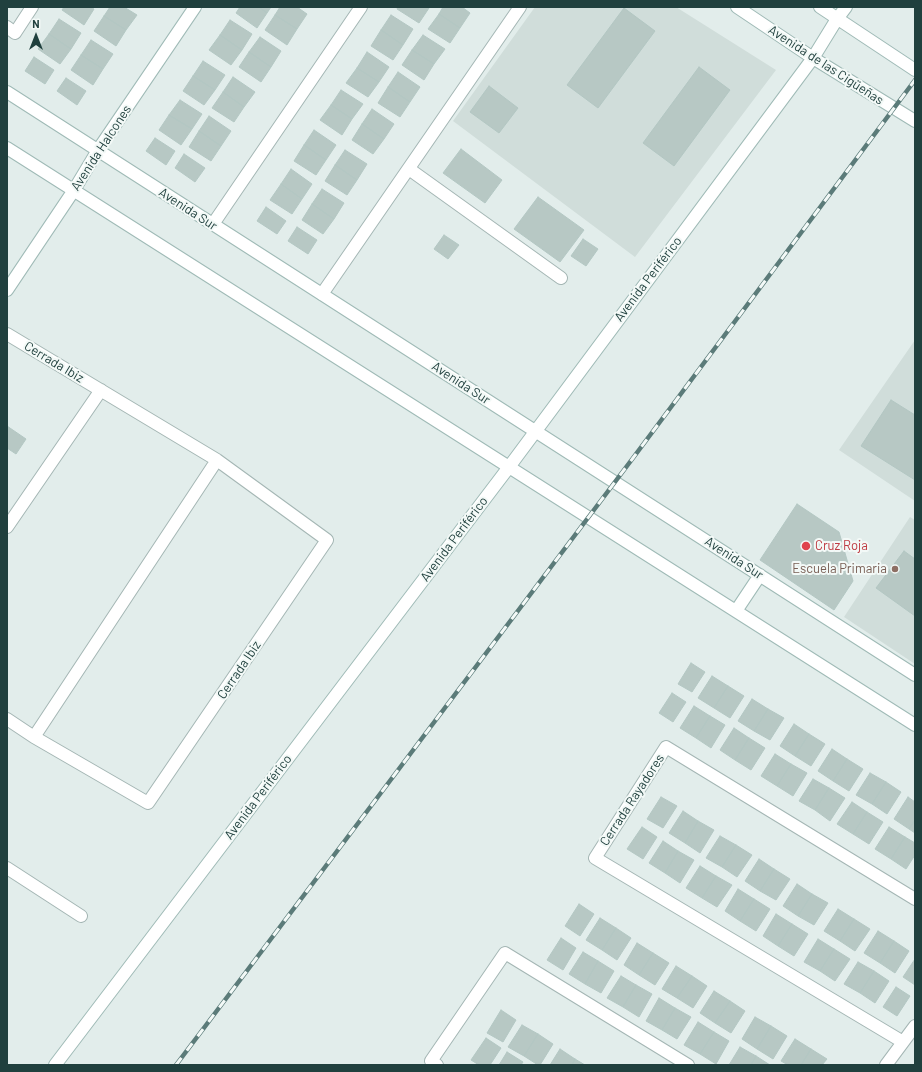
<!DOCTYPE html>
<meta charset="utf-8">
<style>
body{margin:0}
#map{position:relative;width:922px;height:1072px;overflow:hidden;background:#e2edeb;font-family:Barlow,sans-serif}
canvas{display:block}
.frame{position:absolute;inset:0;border:8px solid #20403e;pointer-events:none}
.north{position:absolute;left:16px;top:16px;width:40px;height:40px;-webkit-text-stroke:3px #f3f9f7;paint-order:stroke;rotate:0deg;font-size:11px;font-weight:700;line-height:16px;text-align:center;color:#20403e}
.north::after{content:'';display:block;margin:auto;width:14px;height:18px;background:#20403e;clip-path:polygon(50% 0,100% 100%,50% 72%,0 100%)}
</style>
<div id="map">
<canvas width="922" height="1072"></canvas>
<div class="frame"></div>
<div class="north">N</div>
</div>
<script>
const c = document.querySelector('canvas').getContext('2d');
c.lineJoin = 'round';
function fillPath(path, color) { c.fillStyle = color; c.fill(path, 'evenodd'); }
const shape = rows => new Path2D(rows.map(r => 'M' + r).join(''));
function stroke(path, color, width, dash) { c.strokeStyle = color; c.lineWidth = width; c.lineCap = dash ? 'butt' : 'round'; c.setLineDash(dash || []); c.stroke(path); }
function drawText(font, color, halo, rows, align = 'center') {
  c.font = font + ' Barlow,sans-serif'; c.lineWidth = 4; c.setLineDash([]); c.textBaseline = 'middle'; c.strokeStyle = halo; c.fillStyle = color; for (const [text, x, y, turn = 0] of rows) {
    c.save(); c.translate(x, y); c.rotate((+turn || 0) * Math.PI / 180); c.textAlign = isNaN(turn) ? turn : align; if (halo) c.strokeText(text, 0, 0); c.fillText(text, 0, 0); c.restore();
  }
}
const built = shape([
 [535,7,676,7,776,70,635,257,453,121],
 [915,340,915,501,839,450],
 [910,517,915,520,915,664,844,617]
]);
const building = shape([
 [64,7,90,7,94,9,84,25,62,10,64,7],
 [110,7,124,7,137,15,126,30,104,16,110,7],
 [240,7,259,7,267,13,257,28,236,13,240,7],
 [259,7,271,7,267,13,259,7],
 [280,7,297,7,307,14,297,29,275,15,280,7],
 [398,7,427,7,429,8,419,23,397,9,398,7],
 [443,7,462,7,470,13,460,28,439,14,443,7],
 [624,8,655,31,598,108,567,85,624,8],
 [439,14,460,28,450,43,428,29,439,14],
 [275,15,297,29,287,45,265,30,275,15],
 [391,15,413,29,403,45,381,30,391,15],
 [104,16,126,30,116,46,94,31,104,16],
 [59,19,81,33,71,49,49,34,59,19],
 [230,20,252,34,242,50,220,35,230,20],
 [381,30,403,45,393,60,371,46,381,30],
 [49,34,71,49,60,64,38,49,49,34],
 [220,35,242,50,231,65,209,50,220,35],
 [423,35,445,49,434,64,412,50,423,35],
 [260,37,281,51,271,67,249,52,260,37],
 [91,40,113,54,103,69,81,55,91,40],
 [412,50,434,64,424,80,402,65,412,50],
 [249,52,271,67,261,82,239,67,249,52],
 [367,52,389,67,379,82,357,68,367,52],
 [81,55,103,69,93,85,71,70,81,55],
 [34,57,54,70,45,84,25,71,34,57],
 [203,61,225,75,215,90,193,76,203,61],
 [699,67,730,90,674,166,643,143,699,67],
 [357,68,379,82,368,97,346,83,357,68],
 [398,72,420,87,410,102,388,87,398,72],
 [193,76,215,90,204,105,183,91,193,76],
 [233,77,255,92,244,107,223,92,233,77],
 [66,78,86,91,77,105,57,91,66,78],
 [489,86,518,108,499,133,470,112,489,86],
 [388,87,410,102,400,117,378,103,388,87],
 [341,90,363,104,352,119,331,105,341,90],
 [223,92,244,107,234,122,212,108,223,92],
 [180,100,202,114,192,129,169,115,180,100],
 [331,105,352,119,342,135,320,120,331,105],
 [372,109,394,124,384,139,362,124,372,109],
 [169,115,192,129,181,145,159,130,169,115],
 [209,116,231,131,221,146,199,131,209,116],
 [362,124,384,139,373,154,352,140,362,124],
 [314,130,336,145,326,160,304,145,314,130],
 [199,131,221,146,211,161,189,147,199,131],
 [155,138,175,151,166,165,146,151,155,138],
 [304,145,326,160,316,175,294,161,304,145],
 [461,149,502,180,485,203,443,173,461,149],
 [345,150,367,164,357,180,335,165,345,150],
 [184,154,205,168,195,182,175,168,184,154],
 [335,165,357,180,347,195,325,181,335,165],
 [291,169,312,184,302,199,281,184,291,169],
 [281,184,302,199,292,214,270,200,281,184],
 [322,189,344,203,334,219,312,204,322,189],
 [538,197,584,230,560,262,514,229,538,197],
 [312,204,334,219,323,234,302,220,312,204],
 [266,207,286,221,277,234,257,221,266,207],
 [297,227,317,240,308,254,288,241,297,227],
 [444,235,459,245,448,259,434,249,444,235],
 [583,239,598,249,586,266,571,256,583,239],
 [891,400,915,415,915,480,861,446,891,400],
 [7,426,26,439,16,454,7,448,7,426],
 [797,504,839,532,853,581,834,610,760,560,797,504],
 [904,551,915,559,915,616,876,588,904,551],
 [691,663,705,672,692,692,678,684,691,663],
 [712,676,728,686,714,708,698,698,712,676],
 [728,686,744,696,730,718,714,708,728,686],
 [672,693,686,702,673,722,659,713,672,693],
 [752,699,768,709,754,731,738,721,752,699],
 [694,706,710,716,696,738,680,728,694,706],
 [768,709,784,718,770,740,754,731,768,709],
 [710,716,725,725,711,748,696,738,710,716],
 [794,724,809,734,795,756,780,746,794,724],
 [734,728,749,738,735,760,720,750,734,728],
 [809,734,825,744,811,766,795,756,809,734],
 [749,738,765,748,751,770,735,760,749,738],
 [832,749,847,759,833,781,818,771,832,749],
 [775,754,791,764,777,786,761,776,775,754],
 [847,759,863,769,849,791,833,781,847,759],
 [791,764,807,773,793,796,777,786,791,764],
 [870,773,886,782,872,804,856,795,870,773],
 [813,779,829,788,815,810,799,801,813,779],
 [886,782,901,792,887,814,872,804,886,782],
 [829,788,845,798,830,821,815,810,829,788],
 [661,797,677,806,663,828,647,819,661,797],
 [908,797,915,802,915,820,909,829,894,819,908,797],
 [852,802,867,812,853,834,837,824,852,802],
 [683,811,698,821,685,843,669,833,683,811],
 [867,812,883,822,869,844,853,834,867,812],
 [915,820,915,833,909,829,915,820],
 [698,821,714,830,700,853,685,843,698,821],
 [642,827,657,837,643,859,627,849,642,827],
 [889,827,905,837,891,859,875,849,889,827],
 [720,836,736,845,722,867,706,858,720,836],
 [905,837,915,843,915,855,906,869,891,859,905,837],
 [663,841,678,851,665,873,649,863,663,841],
 [736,845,752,855,737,877,722,867,736,845],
 [678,851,694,860,680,883,665,873,678,851],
 [759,859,774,869,760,891,745,881,759,859],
 [700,866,716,876,702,898,686,888,700,866],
 [774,869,790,879,776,900,760,891,774,869],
 [716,876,732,885,717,907,702,898,716,876],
 [797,884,812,894,798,916,783,906,797,884],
 [738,889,754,899,740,921,725,911,738,889],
 [812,894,828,903,814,925,798,916,812,894],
 [754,899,770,909,756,931,740,921,754,899],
 [579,904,594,914,580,936,565,926,579,904],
 [838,909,854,919,840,941,824,931,838,909],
 [776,914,792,924,778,946,763,936,776,914],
 [600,918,616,928,602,950,586,940,600,918],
 [854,919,870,929,855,951,840,941,854,919],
 [792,924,808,934,794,956,778,946,792,924],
 [616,928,631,938,617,960,602,950,616,928],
 [878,931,894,941,880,963,864,953,878,931],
 [561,938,576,948,563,970,547,960,561,938],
 [818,939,834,949,820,971,804,962,818,939],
 [894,941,909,951,895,973,880,963,894,941],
 [637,943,653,953,639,975,624,965,637,943],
 [834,949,850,959,835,981,820,971,834,949],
 [583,952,598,961,585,984,569,974,583,952],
 [653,953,669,963,655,985,639,975,653,953],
 [915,959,915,985,903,977,915,959],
 [598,961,614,971,601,993,585,984,598,961],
 [858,962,874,971,860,993,844,984,858,962],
 [676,966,692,976,677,998,662,989,676,966],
 [874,971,889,981,875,1003,860,993,874,971],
 [621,976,636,985,623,1007,607,998,621,976],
 [692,976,707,986,693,1008,677,998,692,976],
 [636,985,652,994,639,1017,623,1007,636,985],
 [896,987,910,996,897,1016,883,1007,896,987],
 [714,991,730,1001,715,1023,700,1013,714,991],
 [659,998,675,1008,662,1030,646,1021,659,998],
 [730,1001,745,1011,731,1033,715,1023,730,1001],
 [675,1008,691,1017,677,1039,662,1030,675,1008],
 [501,1010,516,1020,503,1042,487,1033,501,1010],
 [755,1017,771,1026,757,1049,742,1039,755,1017],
 [698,1022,714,1032,700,1054,684,1045,698,1022],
 [522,1025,538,1034,524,1056,508,1047,522,1025],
 [771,1026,787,1036,773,1059,757,1049,771,1026],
 [714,1032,729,1041,716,1064,700,1054,714,1032],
 [538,1034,553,1044,540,1065,538,1065,524,1056,538,1034],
 [486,1038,501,1048,490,1065,479,1065,471,1060,486,1038],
 [795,1039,811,1049,801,1065,788,1065,781,1061,795,1039],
 [740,1047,756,1056,751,1065,729,1065,740,1047],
 [560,1049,575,1059,572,1065,550,1065,560,1049],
 [811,1049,827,1059,822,1065,801,1065,811,1049],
 [507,1052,523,1062,521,1065,499,1065,507,1052],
 [756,1056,770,1065,751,1065,756,1056],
 [575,1059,585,1065,572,1065,575,1059]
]);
const street = shape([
 [7,27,15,33,32,7],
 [409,169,561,278],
 [213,224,361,7],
 [322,294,520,7],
 [7,334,217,460,327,540,148,803,34,737,7,719],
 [7,527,101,390],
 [34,737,217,460],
 [7,868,81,916],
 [903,1042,595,858,666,747,915,899],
 [437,1065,431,1061,505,953,688,1065],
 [886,1065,915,1026]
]);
const secondary = shape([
 [737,7,813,58,915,121],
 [820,7,915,70],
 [7,92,915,675],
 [7,148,915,725],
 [7,290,74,190,98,150,195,7],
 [736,611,760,575],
 [55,1065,509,467,813,58,837,19,846,7]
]);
const rail = shape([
 [176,1065,633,458,915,80]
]);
const markers = [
 [806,546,5,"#e0444e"],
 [895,569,4,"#8d6e63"]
];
const streetNames = [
 ["Avenida de las Cigüeñas",826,65,33],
 ["Avenida Halcones",101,148,-57],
 ["Avenida Sur",188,209,33],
 ["Avenida Periférico",648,279,-53],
 ["Cerrada Ibiz",54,362,31],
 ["Avenida Sur",461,383,33],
 ["Avenida Periférico",454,539,-53],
 ["Avenida Sur",734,558,33],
 ["Cerrada Ibiz",239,670,-56],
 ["Avenida Periférico",258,797,-53],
 ["Cerrada Rayadores",632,800,-57]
];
const healthNames = [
 ["Cruz Roja",815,546]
];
const educationNames = [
 ["Escuela Primaria",887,569]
];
fillPath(built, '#d0ddda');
fillPath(building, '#b7c8c4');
stroke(building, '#b3c7c3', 1);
stroke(street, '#a4b6b4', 14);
stroke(secondary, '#9fbab6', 14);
stroke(street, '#fff', 12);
stroke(secondary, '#fff', 12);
stroke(rail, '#5b7b79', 4.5);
stroke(rail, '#f3f9f7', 3, [9]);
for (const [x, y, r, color] of markers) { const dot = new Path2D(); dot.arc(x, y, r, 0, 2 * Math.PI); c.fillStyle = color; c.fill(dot); stroke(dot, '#f3f9f7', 1.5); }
drawText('13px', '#20403e', '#f3f9f7', streetNames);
drawText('13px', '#be3a42', '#f3f9f7', healthNames, 'left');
drawText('13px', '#785e54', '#f3f9f7', educationNames, 'right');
</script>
